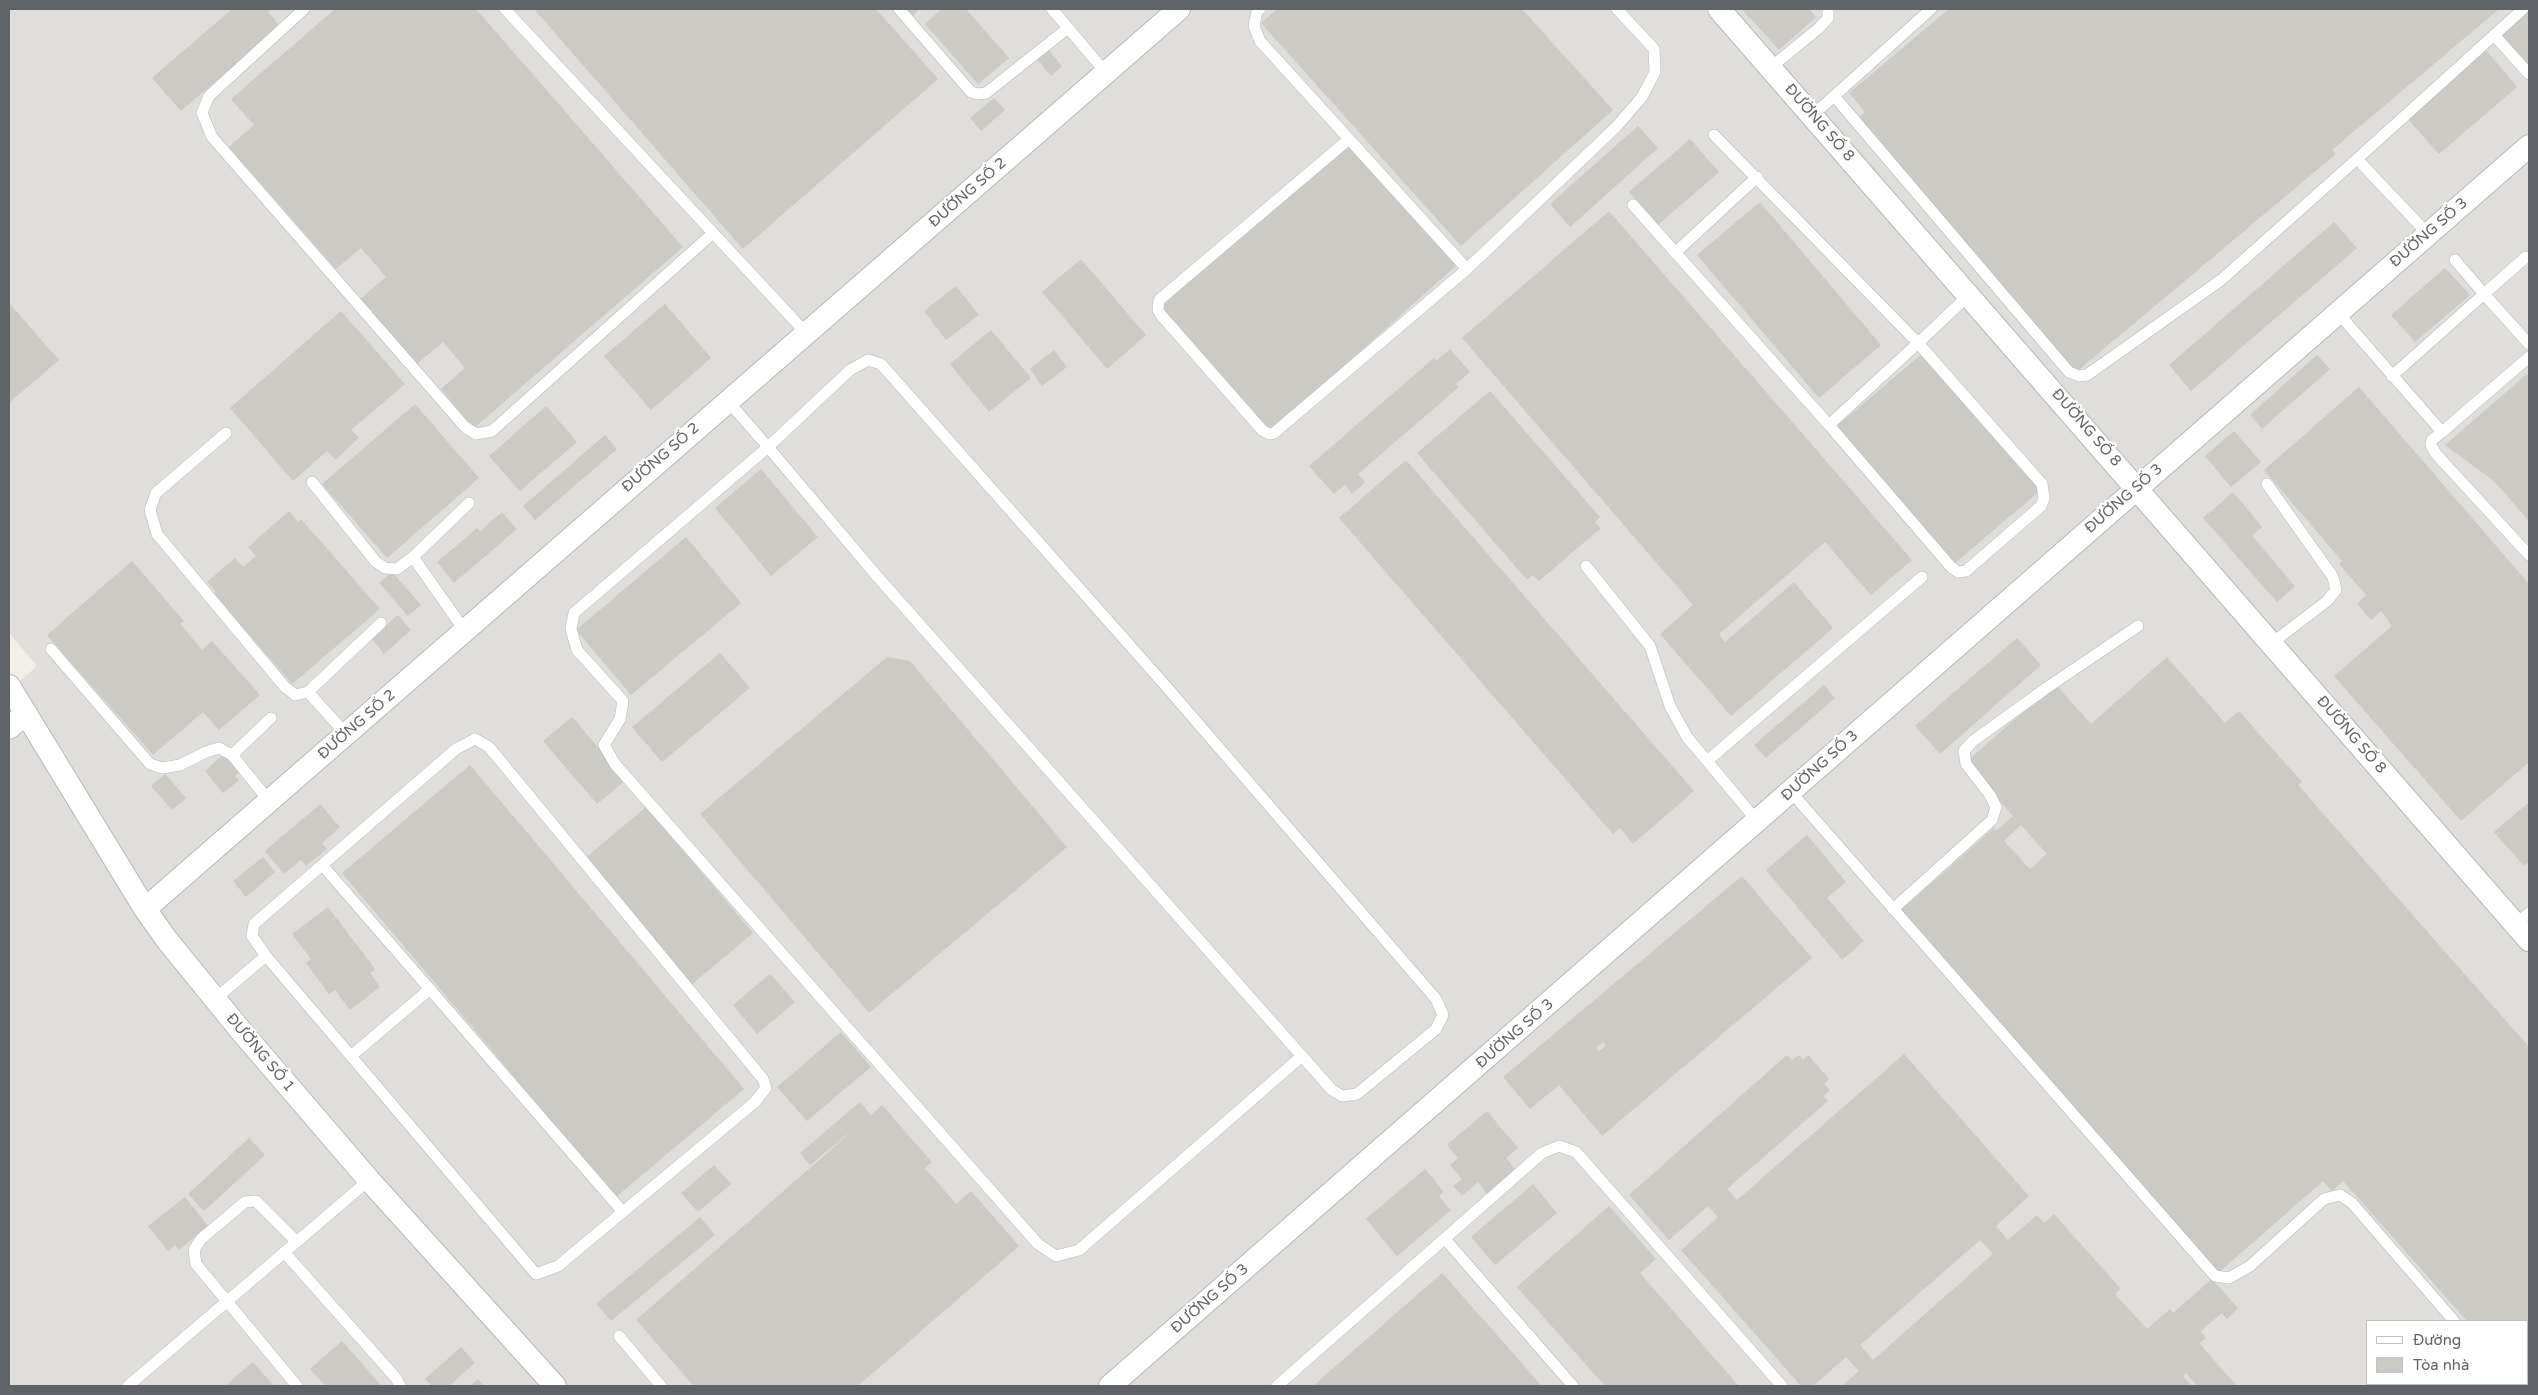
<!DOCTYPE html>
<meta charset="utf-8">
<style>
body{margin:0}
#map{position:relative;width:2538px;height:1395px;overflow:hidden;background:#f1efe8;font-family:"Varela Round",sans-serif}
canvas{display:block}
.frame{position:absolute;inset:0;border:10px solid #5f6368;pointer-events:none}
.legend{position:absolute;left:2366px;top:1320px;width:162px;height:65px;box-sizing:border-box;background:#fff;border:1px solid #bfc1c3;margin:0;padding:6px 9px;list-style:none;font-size:15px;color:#5f6368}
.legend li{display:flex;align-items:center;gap:10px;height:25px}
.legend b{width:25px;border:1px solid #bfc1c3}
</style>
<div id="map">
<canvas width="2538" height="1395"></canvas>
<div class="frame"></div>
<ul class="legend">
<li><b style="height:6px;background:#fff"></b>Đường</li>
<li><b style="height:14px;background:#cccac5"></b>Tòa nhà</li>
</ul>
</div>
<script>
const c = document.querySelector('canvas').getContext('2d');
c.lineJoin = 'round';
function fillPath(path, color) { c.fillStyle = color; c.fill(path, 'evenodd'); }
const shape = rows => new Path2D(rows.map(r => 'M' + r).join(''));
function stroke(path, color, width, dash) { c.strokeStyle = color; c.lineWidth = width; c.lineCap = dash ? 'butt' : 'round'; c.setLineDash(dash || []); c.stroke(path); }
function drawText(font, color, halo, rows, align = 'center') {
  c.font = font + ' "Varela Round",sans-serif'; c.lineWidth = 5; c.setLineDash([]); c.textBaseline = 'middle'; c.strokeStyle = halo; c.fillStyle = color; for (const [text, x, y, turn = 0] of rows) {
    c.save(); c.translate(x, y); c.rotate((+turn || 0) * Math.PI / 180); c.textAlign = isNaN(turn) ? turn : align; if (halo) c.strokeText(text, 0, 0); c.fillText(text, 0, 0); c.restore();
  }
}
const industrial = shape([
 [9,9,2529,9,2529,1386,9,1386,9,691,37,666,9,633],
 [2367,1321,2527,1321,2527,1384,2367,1384]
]);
const building = shape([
 [232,9,272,9,268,12,280,26,181,111,152,78],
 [335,9,476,9,683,247,474,428,441,389,465,368,443,342,417,364,360,299,386,277,361,248,336,269,229,147,254,125,231,99],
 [534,9,876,9,938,79,743,249],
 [904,9,920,9,911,17],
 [942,9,966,9,1009,58,978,84,925,24],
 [1277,9,1522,9,1613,110,1461,246,1261,23],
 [1742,9,1809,9,1816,17,1779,50],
 [1949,9,2499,9,2332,150,2336,154,2075,373,1856,120,1865,112,1849,93],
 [2529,9,2529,74,2497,36],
 [1047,48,1062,66,1051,76,1036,58],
 [2484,48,2517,87,2439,154,2405,116],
 [994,98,1005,110,981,131,970,118],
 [1638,126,1658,148,1570,227,1550,204],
 [1690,139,1719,172,1658,225,1629,192],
 [1349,140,1459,263,1270,432,1159,309],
 [1760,202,1881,345,1819,398,1697,255],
 [1609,211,1912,560,1871,595,1825,542,1719,634,1725,642,1794,582,1833,628,1731,716,1660,634,1693,605,1462,338],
 [2334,222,2357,248,2191,391,2169,365],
 [1081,259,1146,335,1107,369,1042,292],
 [2445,268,2470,295,2415,342,2391,315],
 [956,286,979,315,946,340,924,311],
 [9,303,59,360,9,403],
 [665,304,711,358,651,410,604,356],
 [341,311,405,384,351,430,359,438,335,460,327,451,293,481,230,408],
 [991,330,1031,378,989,412,950,364],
 [1450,349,1470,372,1456,384,1459,387,1358,474,1365,482,1352,494,1345,485,1334,494,1309,466,1434,358,1436,361],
 [1054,350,1067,367,1042,386,1030,369],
 [1924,352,2042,489,1954,564,1836,427],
 [2317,355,2330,369,2262,429,2250,415],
 [2527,374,2529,377,2529,521,2494,481,2445,445],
 [2359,387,2529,584,2529,762,2461,821,2334,676,2392,626,2381,611,2371,620,2357,604,2366,595,2339,564,2342,561,2264,470],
 [1490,391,1600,517,1595,522,1601,528,1539,581,1533,575,1527,580,1417,453],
 [415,404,479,478,387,558,322,484],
 [546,406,577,442,520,491,489,456],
 [2234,431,2261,462,2231,487,2205,456],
 [605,435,617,449,535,520,523,506],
 [1406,460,1694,791,1633,844,1620,828,1613,834,1339,518],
 [761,469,818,537,771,576,715,508],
 [2233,492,2262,527,2252,536,2295,586,2277,602,2203,518],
 [289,511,298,522,301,519,380,609,292,684,214,594,216,592,207,582,235,558,243,567,256,556,248,547],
 [502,512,517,529,454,583,437,562,477,528,480,531],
 [686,537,741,603,631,695,576,630],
 [132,561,184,621,180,624,202,650,212,641,260,695,219,730,203,712,153,755,47,635],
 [392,572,421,605,408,616,379,583],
 [398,615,411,630,384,654,371,638],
 [2017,638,2041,665,1940,754,1915,726],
 [720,653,750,688,662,762,632,727],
 [887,657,910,661,1067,847,869,1013,700,814],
 [2167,657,2225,723,2239,711,2302,782,2298,785,2529,1047,2529,1386,2522,1384,2527,1384,2527,1321,2467,1321,2343,1181,2332,1191,2323,1181,2216,1275,1898,913,1994,828,1996,831,2013,816,1966,762,2055,684,2091,724],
 [2021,825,2047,854,2030,869,2004,841],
 [1824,685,1835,698,1766,758,1754,745],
 [572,717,626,780,597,804,543,741],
 [225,753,240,771,235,776,239,780,223,793,205,771],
 [470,765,744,1089,616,1197,342,873],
 [165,774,186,798,172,810,151,786],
 [2529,802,2529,862,2524,866,2494,832],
 [320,804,340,827,322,843,327,849,306,866,301,860,284,874,265,851],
 [646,807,753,933,690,986,583,860],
 [1807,835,1846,882,1827,898,1864,941,1842,960,1766,870],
 [263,857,275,872,246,897,233,881],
 [1742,876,1812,958,1602,1136,1559,1085,1530,1109,1503,1077],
 [1603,1042,1606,1046,1599,1051,1596,1048],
 [328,907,375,969,370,973,380,987,350,1010,335,990,329,994,306,963,311,959,292,934],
 [770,974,795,1002,757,1034,733,1005],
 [841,1032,871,1067,807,1121,777,1087],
 [1904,1054,2029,1196,1996,1226,2008,1240,2037,1215,2044,1223,2054,1214,2121,1289,2115,1294,2147,1329,2170,1309,2173,1313,2212,1279,2238,1308,2227,1319,2222,1313,2201,1331,2206,1338,2199,1343,2237,1386,2197,1386,2186,1373,2183,1376,2192,1386,1842,1386,1859,1371,1846,1357,1813,1386,1801,1386,1681,1250,1718,1217,1708,1206,1669,1240,1629,1195,1787,1055,1792,1060,1799,1055,1803,1060,1808,1055,1829,1079,1824,1084,1830,1090,1823,1096,1828,1101,1727,1189,1737,1200],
 [1980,1240,1993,1254,1873,1360,1860,1345],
 [860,1102,871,1115,882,1105,932,1162,925,1168,956,1204,971,1191,1019,1246,858,1386,694,1386,636,1320,858,1126,810,1165,800,1153],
 [1487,1111,1518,1148,1506,1158,1517,1171,1488,1195,1478,1182,1462,1196,1453,1186,1462,1179,1450,1165,1458,1158,1447,1145],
 [249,1138,265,1155,204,1211,188,1194],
 [714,1165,731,1184,698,1212,681,1193],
 [1425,1169,1444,1192,1439,1196,1451,1210,1397,1256,1366,1219],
 [1533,1184,1557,1213,1495,1265,1471,1237],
 [185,1197,208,1226,179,1250,175,1245,168,1251,148,1226],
 [1609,1206,1656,1259,1640,1273,1739,1386,1605,1386,1517,1287],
 [700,1217,715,1235,611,1321,596,1304],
 [1442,1273,1542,1386,1313,1386],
 [342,1341,382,1386,326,1386,310,1369],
 [461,1347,475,1363,449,1386,432,1386,425,1379],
 [253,1362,274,1386,225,1386],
 [478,1379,484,1386,470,1386],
 [2372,1384,2496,1384,2498,1386,2369,1386]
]);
const lane = shape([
 [304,9,209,96,202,113,212,137,465,427,476,434,492,431,713,233],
 [505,9,807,334],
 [899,9,971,92,978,94,986,93,1068,28],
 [1052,9,1106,73],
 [1260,9,1257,11,1254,26,1260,41,1467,269],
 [2494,35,2529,74],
 [1770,68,1819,28,1828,18,1828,9],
 [1834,96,2069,372,2079,376,2087,375,2221,280,2357,159],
 [1813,115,1931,9],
 [1714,135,1918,343,2042,484,2044,498,2041,506,1966,571,1958,572,1951,567,1829,425,1918,343,1969,295],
 [1349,139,1159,300,1158,310,1161,315,1262,430,1269,434,1274,433,1467,269,1616,127,1642,97,1655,72,1654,49,1617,9],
 [1633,205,1829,425],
 [2428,234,2357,159,2523,9],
 [1676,252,1757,177],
 [2455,260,2484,294,2526,257],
 [2338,313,2442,432,2529,357],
 [2392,376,2484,294,2529,344],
 [727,400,768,447,876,575,1332,1090,1342,1096,1357,1094,1436,1029,1443,1015,1436,999,1164,684,881,364,868,360,850,370,768,447,574,613,571,629,577,650,623,701,620,719,604,745,615,764,1038,1244,1056,1256,1079,1250,1302,1056],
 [2442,432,2432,440,2431,445,2436,454,2529,555],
 [226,433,156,493,150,510,157,534,284,686,295,695,308,692],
 [312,482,376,562,385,568,397,569,413,557],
 [2267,484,2333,577,2336,590,2327,601,2272,643],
 [1586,566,1650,646,1670,706,1687,737,1758,822],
 [465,631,413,557,469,503],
 [51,649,150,764,162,768,180,765,206,752,219,748,232,755],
 [346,734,308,692,381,623],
 [475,739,489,747,763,1079,766,1088,755,1102,558,1266,536,1274,266,956,252,936,254,924,456,749,475,739],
 [1707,761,1922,577],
 [1791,792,2215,1276,2229,1278,2250,1266,2324,1199,2340,1195,2352,1203,2454,1321],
 [270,802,232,755,271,718],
 [323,866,623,1212],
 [1893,909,1992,820,1996,807,1990,795,1966,764,1964,751,1973,741,2045,689,2138,626],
 [2515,924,2529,913],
 [215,999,266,956],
 [351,1056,430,989],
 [1445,1239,1573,1386],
 [296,1241,256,1201,245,1202,201,1239,194,1250,196,1264,297,1386],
 [284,1252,396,1378,400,1386],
 [619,1336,661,1386],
 [2508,1384,2510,1386],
 [128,1386,369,1180],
 [1277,1386,1542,1153,1559,1146,1576,1152,1782,1386]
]);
const street = shape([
 [1719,9,2529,940],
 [9,686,145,909,167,940,241,1031,369,1180,555,1386],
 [9,728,26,713],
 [145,909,1179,9],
 [1110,1386,2529,146]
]);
const streetNames = [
 ["ĐƯỜNG SỐ 8",1819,123,49],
 ["ĐƯỜNG SỐ 2",968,193,-41],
 ["ĐƯỜNG SỐ 3",2429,233,-41],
 ["ĐƯỜNG SỐ 8",2086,428,49],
 ["ĐƯỜNG SỐ 2",661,458,-41],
 ["ĐƯỜNG SỐ 3",2124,499,-41],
 ["ĐƯỜNG SỐ 2",357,725,-41],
 ["ĐƯỜNG SỐ 8",2351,735,49],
 ["ĐƯỜNG SỐ 3",1820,766,-42],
 ["ĐƯỜNG SỐ 3",1515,1034,-41],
 ["ĐƯỜNG SỐ 1",260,1053,50],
 ["ĐƯỜNG SỐ 3",1210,1299,-41]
];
fillPath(industrial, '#e0deda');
fillPath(building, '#cccac5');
stroke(lane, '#b5b8bc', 12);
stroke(street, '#b5b8bc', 24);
stroke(lane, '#fff', 11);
stroke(street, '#fff', 22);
drawText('15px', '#5f6368', '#fff', streetNames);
</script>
